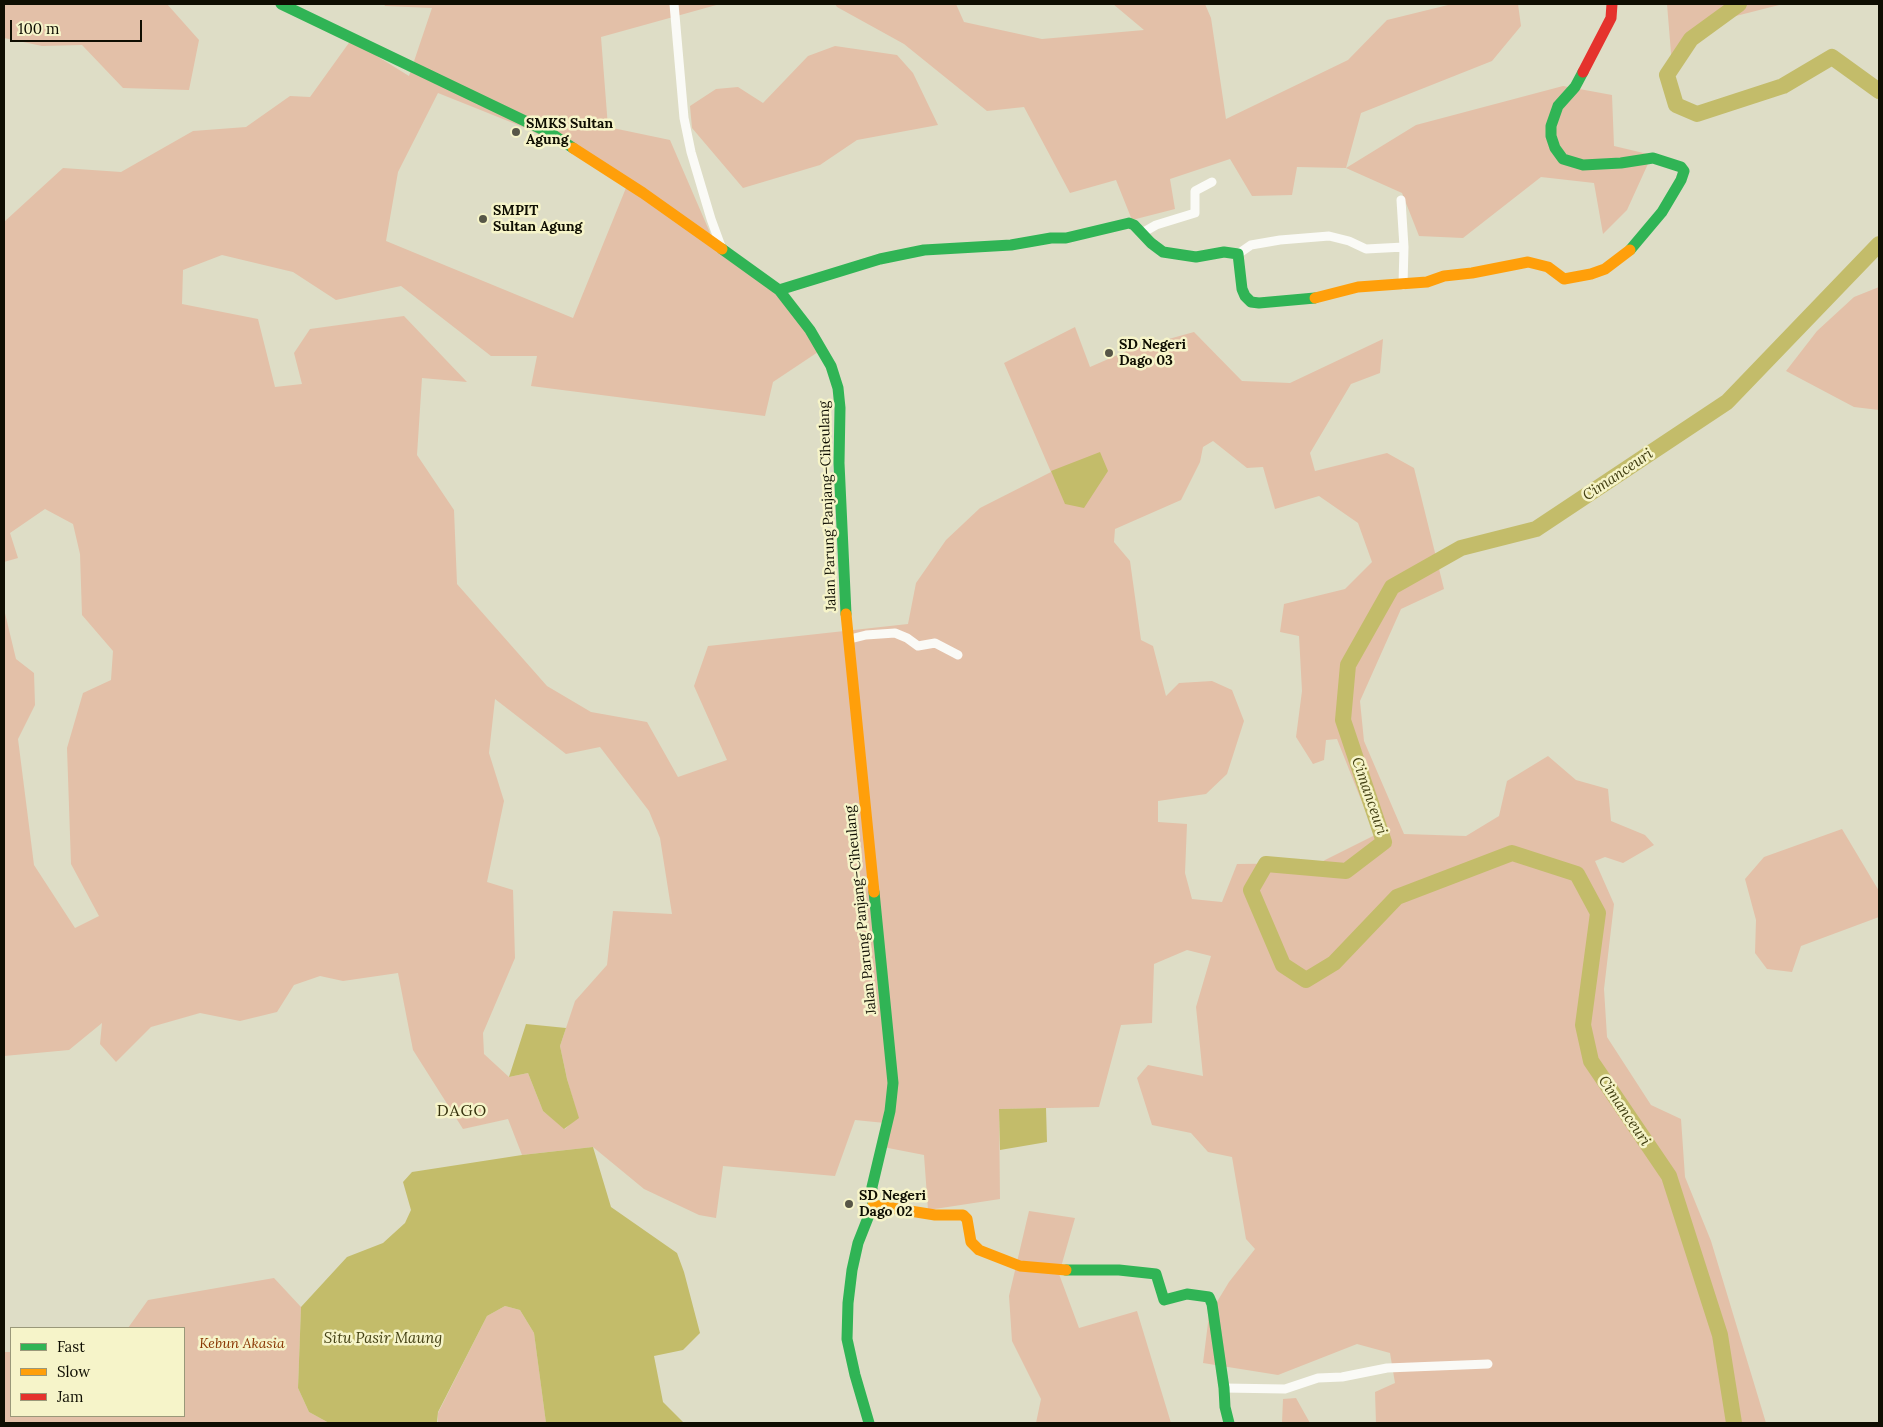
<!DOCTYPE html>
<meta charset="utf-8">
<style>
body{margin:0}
#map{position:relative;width:1883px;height:1427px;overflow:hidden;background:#deddc6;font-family:Lora,serif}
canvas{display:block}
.frame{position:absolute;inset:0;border:5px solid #0f0e02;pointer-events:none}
.legend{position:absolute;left:10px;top:1327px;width:175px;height:90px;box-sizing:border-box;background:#f6f4c9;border:1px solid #9a9879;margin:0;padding:6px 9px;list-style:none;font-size:15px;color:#0f0e02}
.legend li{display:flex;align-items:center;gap:10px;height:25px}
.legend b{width:25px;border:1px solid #9a9879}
.scale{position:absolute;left:10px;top:20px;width:132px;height:22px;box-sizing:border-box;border:2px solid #0f0e02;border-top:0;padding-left:6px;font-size:15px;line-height:18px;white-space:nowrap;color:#0f0e02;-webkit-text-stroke:4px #f6f4c9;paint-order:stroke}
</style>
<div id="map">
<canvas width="1883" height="1427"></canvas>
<div class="frame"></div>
<ul class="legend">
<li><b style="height:6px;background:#30b455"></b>Fast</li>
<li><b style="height:6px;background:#ff9f0a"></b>Slow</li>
<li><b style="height:6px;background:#e5322d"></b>Jam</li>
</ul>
<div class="scale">100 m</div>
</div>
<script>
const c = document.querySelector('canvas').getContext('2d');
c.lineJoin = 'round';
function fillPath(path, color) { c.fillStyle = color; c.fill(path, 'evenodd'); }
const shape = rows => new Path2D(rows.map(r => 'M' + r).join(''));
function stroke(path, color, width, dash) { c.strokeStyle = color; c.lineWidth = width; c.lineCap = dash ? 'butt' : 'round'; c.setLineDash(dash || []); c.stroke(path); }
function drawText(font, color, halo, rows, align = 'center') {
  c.font = font + ' Lora,serif'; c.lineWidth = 5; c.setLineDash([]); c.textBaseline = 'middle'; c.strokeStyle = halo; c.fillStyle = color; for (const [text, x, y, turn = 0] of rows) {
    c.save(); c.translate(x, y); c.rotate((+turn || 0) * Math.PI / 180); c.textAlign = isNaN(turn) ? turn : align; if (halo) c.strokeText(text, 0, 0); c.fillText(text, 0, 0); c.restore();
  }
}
const green = shape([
 [4,4,167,4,199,40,189,90,123,88,82,45,42,46,4,38],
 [384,4,720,4,601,37,608,127,670,140,714,242,776,286,821,350,773,382,765,416,531,386,537,356,491,356,401,286,336,300,293,272,222,255,183,270,182,304,258,319,275,387,302,384,294,353,310,329,404,316,467,382,422,378,417,455,454,510,457,584,547,686,591,712,647,722,678,777,727,760,694,686,708,646,908,624,916,583,946,540,980,508,1051,472,1004,363,1075,327,1090,367,1129,350,1194,332,1242,381,1290,383,1383,339,1380,373,1351,384,1310,453,1315,471,1387,453,1414,468,1444,589,1401,609,1360,701,1364,741,1404,834,1466,836,1499,816,1507,781,1548,756,1576,780,1608,789,1611,821,1645,835,1654,845,1623,863,1605,857,1595,861,1614,904,1604,989,1607,1037,1651,1105,1681,1119,1685,1177,1711,1241,1766,1423,1376,1423,1375,1392,1395,1383,1390,1353,1357,1344,1278,1375,1203,1363,1209,1315,1229,1282,1255,1249,1246,1239,1232,1157,1208,1152,1191,1133,1152,1125,1137,1078,1148,1065,1203,1076,1196,1007,1211,956,1187,950,1154,964,1152,1023,1121,1025,1099,1107,999,1109,1000,1199,928,1210,924,1155,883,1147,885,1123,855,1120,835,1176,723,1166,716,1218,699,1215,644,1189,593,1147,522,1155,508,1119,463,1129,413,1050,398,973,343,981,320,976,294,985,277,1012,240,1021,200,1013,151,1027,116,1062,100,1044,102,1023,69,1050,4,1056,4,609,16,659,34,673,35,705,18,739,34,865,75,928,99,916,71,864,67,748,83,693,111,680,113,651,82,615,80,554,73,524,45,509,10,533,18,558,4,562,4,222,63,168,121,172,193,131,246,127,290,96,310,97,351,40,409,76,432,8,385,6],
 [438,93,528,129,628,183,573,318,386,241,398,172],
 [1213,441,1247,468,1263,467,1275,509,1319,496,1358,523,1372,562,1345,589,1284,604,1280,632,1299,636,1302,691,1296,737,1313,764,1324,760,1326,740,1337,739,1375,835,1319,863,1237,864,1222,902,1192,899,1185,873,1187,824,1158,822,1158,801,1206,794,1227,774,1244,721,1232,690,1212,681,1179,683,1166,696,1153,646,1141,640,1130,561,1114,542,1115,529,1181,500,1200,462,1203,447],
 [495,699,566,754,600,747,649,811,660,838,672,914,613,911,607,965,575,1001,560,1046,567,1079,578,1117,565,1129,543,1111,528,1073,509,1077,484,1054,483,1033,515,958,513,890,487,882,504,801,489,753],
 [835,4,956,4,964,22,1042,39,1144,30,1113,4,1205,4,1211,18,1226,119,1348,60,1387,20,1452,4,1518,4,1521,26,1492,61,1361,113,1346,168,1416,125,1563,86,1612,95,1614,146,1652,155,1627,210,1603,234,1594,183,1541,177,1463,238,1419,236,1402,193,1346,168,1297,167,1292,195,1252,196,1230,159,1170,179,1175,209,1132,220,1116,180,1070,193,1024,107,987,111,904,44,837,7],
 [1667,4,1783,4,1728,18,1672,65],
 [835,46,897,55,913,73,938,125,857,140,820,165,743,188,692,128,690,106,716,89,738,87,763,103,808,56],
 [1879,287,1879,410,1854,407,1786,371,1817,331,1854,297],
 [1842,829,1879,891,1879,917,1801,946,1792,972,1767,969,1755,953,1756,920,1745,879,1764,857],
 [1029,1211,1075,1218,1059,1274,1079,1328,1137,1311,1171,1423,1036,1423,1041,1399,1012,1341,1009,1296],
 [274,1278,301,1307,298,1388,309,1412,329,1423,4,1423,4,1352,11,1352,11,1416,184,1416,184,1328,128,1328,148,1300],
 [505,1306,520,1310,534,1333,546,1423,438,1423,438,1413,487,1316],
 [1296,1398,1310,1423,1282,1423,1283,1399]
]);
const water = shape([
 [1100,452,1108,471,1084,508,1065,504,1051,471],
 [526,1024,566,1028,560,1046,567,1079,579,1118,564,1129,543,1111,528,1073,509,1077],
 [1046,1108,1047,1142,1000,1150,999,1109],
 [593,1147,611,1207,677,1253,684,1272,700,1333,683,1350,654,1356,663,1402,684,1423,546,1423,534,1333,520,1310,505,1306,487,1316,438,1412,437,1423,329,1423,309,1412,298,1388,301,1307,347,1257,383,1243,405,1223,411,1210,403,1182,412,1172,522,1155]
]);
const river = shape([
 [1739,4,1691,39,1667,75,1676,105,1697,114,1783,86,1832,57,1879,91],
 [1734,1423,1720,1335,1669,1176,1591,1061,1583,1025,1598,913,1577,874,1512,853,1397,897,1334,963,1306,980,1283,965,1251,890,1266,864,1346,871,1384,842,1343,720,1348,665,1392,587,1461,548,1536,529,1727,402,1879,244]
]);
const street = shape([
 [674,4,684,118,691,152,711,219,722,249],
 [1401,200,1404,247,1403,285],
 [1142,233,1156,225,1195,213,1195,191,1212,182],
 [1238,254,1251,245,1280,240,1329,236,1349,241,1366,249,1404,247],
 [850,639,866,635,895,633,907,638,918,646,935,643,958,655],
 [1224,1388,1285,1389,1318,1378,1342,1377,1387,1368,1488,1364]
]);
const fast = shape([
 [281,4,552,134,573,148],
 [1583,72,1575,87,1558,106,1551,126,1551,136,1555,148,1563,159,1583,165,1621,163,1653,158,1681,167,1684,171,1681,180,1662,212,1630,250],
 [722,249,779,290,810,330,831,366,838,388,840,408,839,463,846,614],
 [779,290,880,259,924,250,1011,245,1051,238,1066,238,1129,223,1134,225,1151,243,1163,252,1196,257,1224,252,1238,254,1242,289,1245,296,1251,302,1259,303,1315,298],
 [1066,1270,1119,1270,1156,1274,1164,1300,1187,1294,1209,1297,1212,1304,1224,1388,1225,1407,1229,1423],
 [869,1423,855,1375,847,1339,848,1303,852,1270,858,1243,873,1205,872,1187,890,1111,893,1083,874,892]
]);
const slow = shape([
 [573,148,643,193,722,249],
 [1315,298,1358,287,1427,282,1444,276,1472,273,1528,262,1548,267,1564,279,1591,274,1605,269,1630,250],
 [846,614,874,892],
 [873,1205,935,1215,963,1215,967,1219,971,1242,979,1250,1020,1266,1066,1270]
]);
const jam = shape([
 [1583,72,1611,18,1612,4]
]);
const markers = [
 [516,132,5,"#575647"],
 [483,219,5,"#575647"],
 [1109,353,5,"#575647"],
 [849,1204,5,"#575647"]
];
const poiNames = [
 ["SMKS Sultan",526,124],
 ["Agung",526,140],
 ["SMPIT",493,211],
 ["Sultan Agung",493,227],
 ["SD Negeri",1119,345],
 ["Dago 03",1119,361],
 ["SD Negeri",859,1196],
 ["Dago 02",859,1212]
];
const streetNames = [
 ["Jalan Parung Panjang–Ciheulang",828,506,-92],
 ["Jalan Parung Panjang–Ciheulang",861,910,-96]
];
const parkNames = [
 ["Kebun Akasia",242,1344]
];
const waterNames = [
 ["Cimanceuri",1618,475,-34],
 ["Cimanceuri",1369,796,71],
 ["Cimanceuri",1624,1111,56],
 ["Situ Pasir Maung",383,1339]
];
const quarterNames = [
 ["DAGO",462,1111]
];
fillPath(green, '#e3c0a8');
fillPath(water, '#c3bc6a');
stroke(river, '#c3bc6a', 16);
stroke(street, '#fafaf6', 9);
stroke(fast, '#30b455', 11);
stroke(slow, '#ff9f0a', 11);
stroke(jam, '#e5322d', 11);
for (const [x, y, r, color] of markers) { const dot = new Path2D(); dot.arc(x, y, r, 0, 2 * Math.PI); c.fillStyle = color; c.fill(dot); stroke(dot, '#f6f4c9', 2); }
drawText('bold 14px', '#0f0e02', '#f6f4c9', poiNames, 'left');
drawText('14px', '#0f0e02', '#f6f4c9', streetNames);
drawText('italic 14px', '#893602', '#f6f4c9', parkNames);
drawText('italic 15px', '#434013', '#f6f4c9', waterNames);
c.letterSpacing = '1px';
drawText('16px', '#35320d', '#f6f4c9', quarterNames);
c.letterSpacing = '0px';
</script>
